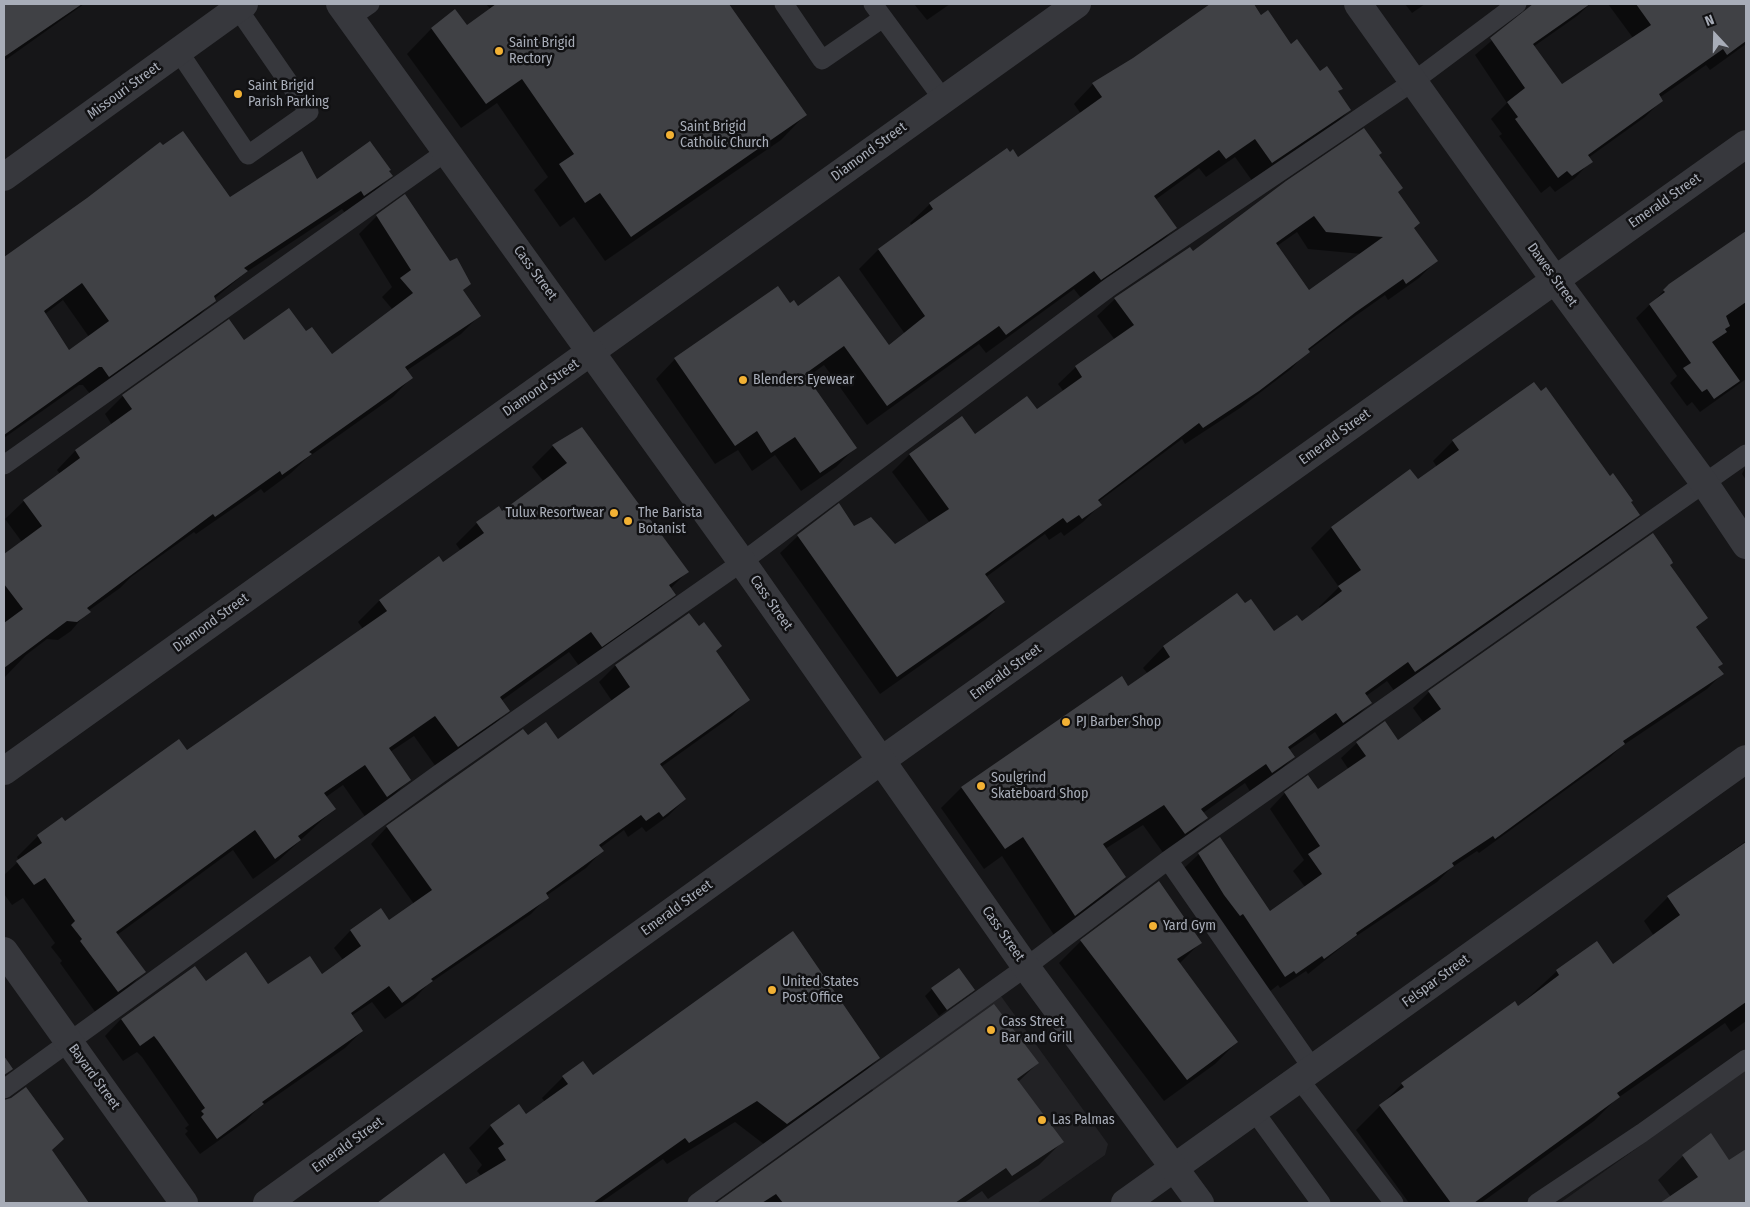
<!DOCTYPE html>
<style>
body{margin:0}
#map{position:relative;width:1750px;height:1207px;overflow:hidden;background:#161618;font-family:"Fira Sans Condensed",sans-serif}
canvas{display:block}
.frame{position:absolute;inset:0;border:5px solid #a8adb8;pointer-events:none}
.north{position:absolute;left:1690px;top:10px;width:50px;height:50px;-webkit-text-stroke:4px #111113;paint-order:stroke;rotate:339deg;font-size:14px;font-weight:700;line-height:20px;text-align:center;color:#a8adb8}
.north::after{content:'';display:block;margin:auto;width:18px;height:22px;background:#a8adb8;clip-path:polygon(50% 0,100% 100%,50% 72%,0 100%)}
</style>
<div id="map">
<canvas width="1750" height="1207"></canvas>
<div class="frame"></div>
<div class="north">N</div>
</div>
<script>
const c = document.querySelector('canvas').getContext('2d');
c.lineJoin = 'round';
function fillPath(path, color) { c.fillStyle = color; c.fill(path, 'evenodd'); }
const shape = rows => new Path2D(rows.map(r => 'M' + r).join(''));
function stroke(path, color, width, dash) { c.strokeStyle = color; c.lineWidth = width; c.lineCap = dash ? 'butt' : 'round'; c.setLineDash(dash || []); c.stroke(path); }
function drawText(font, color, halo, rows, align = 'center') {
  c.font = font + ' "Fira Sans Condensed",sans-serif'; c.lineWidth = 5; c.setLineDash([]); c.textBaseline = 'middle'; c.strokeStyle = halo; c.fillStyle = color; for (const [text, x, y, turn = 0] of rows) {
    c.save(); c.translate(x, y); c.rotate((+turn || 0) * Math.PI / 180); c.textAlign = isNaN(turn) ? turn : align; if (halo) c.strokeText(text, 0, 0); c.fillText(text, 0, 0); c.restore();
  }
}
const built = shape([
 [998,992,1108,1144,1105,1155,1037,1203,955,1203,869,1085],
 [1746,1069,1746,1203,1560,1203,1675,1121]
]);
const shadow = shape([
 [4,4,84,4,4,61],
 [486,4,614,4,638,41,691,4,728,4,805,115,781,140,605,261,574,217,560,227,534,190,548,177,497,103,461,128,407,54,431,29,455,11,467,27,491,10],
 [914,4,950,4,927,20],
 [1211,4,1254,4,1262,16,1319,73,1341,89,1337,92,1350,110,1330,129,1253,182,1235,157,1206,177,1199,168,1155,200,1175,228,1156,247,1081,298,1074,289,986,353,979,344,867,425,824,365,806,378,855,448,836,467,801,491,775,455,752,471,738,450,715,464,656,379,675,359,790,305,889,347,905,334,859,269,878,250,912,226,910,223,930,204,1018,159,1081,114,1074,104,1093,84,1134,59],
 [1405,4,1425,4,1412,13],
 [1534,4,1590,4,1577,16,1533,47,1562,86,1633,38,1608,4,1746,4,1746,44,1710,70,1706,65,1659,98,1661,101,1645,117,1588,158,1591,161,1575,178,1555,192,1550,186,1541,193,1499,136,1502,134,1491,119,1507,103,1475,55],
 [1378,156,1413,229,1436,261,1419,278,1388,300,1385,295,1337,329,1308,351,1291,369,1240,408,1185,444,1182,439,1098,502,1100,505,1083,522,1064,536,1061,532,1049,540,1045,534,986,577,1003,602,986,619,880,694,780,553,798,536,839,505,853,528,895,546,930,523,892,472,909,455,962,418,975,436,1037,411,1064,392,1058,384,1076,367,1115,340,1097,316,1115,299,1189,248,1192,253],
 [1297,232,1308,249,1362,254,1309,291,1277,246],
 [388,171,391,176,372,194,345,213,342,209,245,273,214,299,196,319,90,394,83,385,79,385,4,438,4,258,87,199,229,199,317,181],
 [63,300,89,337,69,352,45,314],
 [377,216,449,262,470,284,462,291,479,316,461,334,406,371,411,378,393,397,307,458,291,473,264,493,261,489,196,534,194,532,131,577,120,588,88,611,71,631,58,640,47,639,26,655,4,678,4,556,22,542,5,519,24,501,60,474,57,470,75,451,112,425,105,414,123,396,244,342,306,333,331,355,393,310,382,297,392,287,359,234],
 [1746,232,1746,379,1700,412,1692,402,1687,406,1670,383,1677,376,1636,318,1670,285],
 [581,428,688,571,670,589,674,594,653,615,580,667,569,652,501,701,508,710,487,732,436,767,414,736,390,752,409,780,388,801,366,818,343,785,326,797,334,809,278,861,253,879,233,850,117,935,144,972,123,993,96,1013,60,963,62,961,51,947,55,943,23,898,12,905,4,894,4,875,19,861,17,857,38,836,187,752,363,629,358,622,379,601,439,558,442,564,461,551,456,544,477,523,502,512,544,482,532,467,553,446],
 [1453,441,1610,477,1638,515,1618,535,1395,692,1387,681,1366,696,1370,703,1350,723,1322,743,1315,732,1289,750,1294,757,1273,777,1251,793,1245,783,1203,813,1206,818,1186,839,1164,854,1143,825,1105,849,1125,877,1104,897,1054,935,1002,856,984,869,941,808,961,788,1121,678,1128,687,1148,674,1143,668,1163,647,1237,595,1274,633,1302,623,1320,609,1319,607,1339,587,1311,548,1331,528,1410,471,1417,481,1437,467,1433,461],
 [1746,466,1746,480,1742,474],
 [1669,566,1706,618,1696,628,1721,664,1718,668,1722,674,1707,689,1622,746,1608,759,1479,853,1477,851,1451,868,1437,882,1349,941,1308,974,1306,971,1280,988,1278,985,1269,992,1183,869,1199,854,1269,913,1305,887,1293,871,1304,860,1270,809,1285,793,1317,791,1349,770,1341,758,1357,743,1398,741,1424,723,1413,708,1429,692],
 [689,614,748,699,732,716,661,767,685,799,668,816,646,832,642,827,628,837,624,830,600,848,602,851,586,868,546,896,547,897,531,914,427,985,415,998,385,1019,372,1002,351,1016,362,1031,345,1048,256,1110,246,1121,200,1154,185,1134,188,1131,185,1128,189,1125,142,1057,137,1052,123,1061,105,1036,121,1019,195,968,205,982,268,986,322,976,343,960,334,948,350,931,380,910,388,922,414,904,371,844,387,827,527,737,558,740,612,701,599,682,615,666],
 [1746,841,1746,1021,1731,1032,1725,1023,1615,1100,1594,1121,1481,1203,1409,1203,1356,1130,1402,1084,1518,1007,1557,971,1612,965,1654,936,1644,921,1668,897],
 [1159,883,1200,943,1179,964,1237,1042,1215,1064,1164,1101,1059,963,1081,941],
 [932,989,973,990,939,1016,925,996],
 [993,1006,1038,1063,1018,1082,1062,1142,1039,1165,988,1199,982,1191,964,1203,718,1203],
 [879,1058,857,1079,765,1145,735,1122,667,1164,663,1159,600,1203,379,1203,443,1155,466,1185,481,1176,477,1171,482,1165,469,1148,491,1126,519,1106,526,1116,545,1102,542,1098,563,1077],
 [4,1101,63,1139,51,1151,87,1203,4,1203],
 [1711,1135,1729,1162,1746,1151,1746,1203,1662,1203,1671,1197,1658,1180,1683,1156]
]);
const building = shape([
 [4,4,82,4,4,57],
 [496,4,729,4,807,115,631,237,600,193,585,203,559,164,574,154,522,79,486,104,431,28,455,9,467,25],
 [1210,4,1254,4,1261,15,1268,10,1291,44,1297,39,1320,71,1327,66,1343,89,1338,91,1351,110,1272,163,1255,139,1226,159,1219,150,1154,196,1177,228,1101,280,1094,271,1006,335,999,326,887,406,844,346,805,374,857,448,820,473,795,437,771,453,757,431,735,446,674,358,778,286,790,303,794,300,798,306,839,276,889,345,925,316,878,249,933,209,929,203,1007,148,1010,152,1013,149,1018,157,1102,97,1092,83,1133,58],
 [1533,4,1590,4,1533,44,1562,84,1651,25,1636,4,1746,4,1746,41,1727,55,1723,49,1659,94,1663,101,1588,155,1593,162,1572,176,1567,171,1558,178,1515,119,1518,117,1507,102,1525,88,1490,38],
 [1364,128,1382,153,1379,155,1403,188,1398,192,1420,223,1414,228,1438,261,1406,284,1403,279,1356,312,1308,349,1310,352,1259,391,1203,428,1199,423,1098,500,1102,505,1082,519,1079,515,1067,523,1063,518,985,574,1005,602,897,677,797,535,839,503,854,526,871,517,895,544,949,509,909,454,962,416,975,434,1027,396,1037,409,1082,377,1075,366,1134,325,1114,298,1190,247,1193,251,1286,181],
 [1314,216,1326,232,1383,237,1309,290,1276,243],
 [183,131,230,197,302,151,317,179,370,141,391,170,389,171,393,176,364,196,361,191,244,268,248,271,214,296,216,301,109,377,102,367,99,367,4,435,4,257,87,198,160,142,163,145],
 [82,283,109,321,69,350,44,311],
 [405,194,450,261,457,258,471,284,463,290,481,316,405,367,413,378,309,452,312,454,282,475,280,471,215,517,213,514,87,608,91,612,77,622,67,621,4,668,4,623,23,609,4,584,4,554,42,526,23,500,80,458,75,450,132,409,122,395,229,319,244,340,289,308,306,331,312,327,332,354,413,293,400,278,411,270,376,215],
 [1746,231,1746,302,1726,316,1730,326,1725,329,1727,332,1712,342,1740,381,1714,399,1707,389,1702,392,1683,368,1691,363,1649,304,1665,292,1663,290,1669,284],
 [1534,382,1541,391,1546,387,1610,476,1613,473,1633,501,1631,502,1640,515,1415,672,1408,662,1365,693,1372,703,1343,723,1336,713,1288,747,1295,757,1272,773,1266,764,1201,809,1208,818,1185,834,1164,805,1103,844,1126,877,1075,916,1023,837,1005,849,961,787,1122,676,1128,686,1170,657,1163,646,1237,593,1245,603,1251,599,1274,631,1297,615,1302,621,1342,591,1338,586,1361,570,1331,527,1410,469,1418,479,1459,450,1452,440],
 [582,427,689,572,669,585,676,595,602,647,591,632,500,697,510,711,458,747,435,716,389,748,411,780,387,797,365,765,324,793,336,809,298,836,301,840,275,859,255,830,116,932,146,972,118,992,80,941,82,939,71,925,75,921,45,878,34,885,16,861,42,843,37,835,62,817,65,821,179,739,187,750,387,611,379,600,439,556,443,562,484,533,476,522,499,506,502,511,567,463,552,445],
 [1653,533,1671,559,1673,563,1670,565,1708,618,1696,627,1723,664,1718,667,1724,674,1623,741,1625,744,1495,839,1493,836,1452,863,1454,866,1356,933,1357,935,1324,959,1322,956,1296,974,1294,971,1285,977,1243,914,1240,916,1224,895,1198,853,1220,837,1270,911,1322,874,1308,854,1320,846,1284,792,1308,775,1318,789,1366,756,1356,742,1385,721,1398,740,1441,709,1428,691],
 [689,613,699,626,704,622,722,646,716,651,750,700,660,764,686,799,663,817,659,812,646,821,641,815,599,845,604,851,546,893,549,898,431,979,433,981,402,1003,389,986,351,1013,363,1031,262,1102,264,1104,217,1139,201,1117,204,1114,201,1111,205,1108,158,1041,154,1036,140,1046,121,1019,195,966,206,981,246,952,268,984,310,956,322,974,361,946,350,930,381,908,389,920,432,890,386,826,523,729,528,735,546,722,558,739,630,687,615,665],
 [1746,842,1746,1002,1617,1093,1620,1097,1474,1203,1451,1203,1379,1105,1404,1087,1401,1083,1515,1001,1518,1006,1559,975,1556,970,1597,941,1613,964,1680,915,1667,896],
 [1159,881,1202,943,1177,959,1238,1042,1187,1080,1080,940],
 [793,931,880,1058,787,1124,757,1101,689,1143,685,1138,593,1203,377,1203,444,1153,466,1184,506,1160,498,1148,504,1144,490,1125,519,1104,526,1114,568,1084,562,1076,583,1061,593,1075],
 [959,968,975,990,947,1010,931,988],
 [994,1004,1039,1063,1017,1079,1064,1142,1012,1176,1006,1168,955,1203,783,1203,776,1194,762,1203,716,1203],
 [4,1056,13,1069,4,1075],
 [26,1087,64,1139,52,1150,89,1203,4,1203,4,1100,11,1098],
 [1711,1133,1729,1160,1746,1149,1746,1203,1660,1203,1698,1177,1682,1155]
]);
const service = shape([
 [784,4,822,60,883,18],
 [873,4,943,99],
 [350,18,370,4],
 [179,52,248,155,309,112,238,9],
 [4,465,447,151],
 [1168,860,1313,1069],
 [1299,1079,1394,1203],
 [4,1089,439,774,742,562,1110,287,1414,81,1517,4],
 [1254,1111,1321,1203],
 [697,1203,1026,967,1168,860,1746,454],
 [1537,1203,1642,1133,1746,1059]
]);
const minor = shape([
 [1358,4,1555,280,1705,484,1746,545],
 [4,177,244,4],
 [4,771,1077,4],
 [4,951,184,1203],
 [267,1203,882,760,1746,144],
 [1125,1203,1746,759]
]);
const tertiary = shape([
 [340,4,742,562,1026,967,1200,1203]
]);
const markers = [
 [499,51,5,"#f2b134"],
 [238,94,5,"#f2b134"],
 [670,135,5,"#f2b134"],
 [743,380,5,"#f2b134"],
 [614,513,5,"#f2b134"],
 [628,521,5,"#f2b134"],
 [1066,722,5,"#f2b134"],
 [981,786,5,"#f2b134"],
 [1153,926,5,"#f2b134"],
 [772,990,5,"#f2b134"],
 [991,1030,5,"#f2b134"],
 [1042,1120,5,"#f2b134"]
];
const poiNames = [
 ["Saint Brigid",509,43],
 ["Rectory",509,59],
 ["Saint Brigid",248,86],
 ["Parish Parking",248,102],
 ["Saint Brigid",680,127],
 ["Catholic Church",680,143],
 ["Blenders Eyewear",753,380],
 ["Tulux Resortwear",604,513,"right"],
 ["The Barista",638,513],
 ["Botanist",638,529],
 ["PJ Barber Shop",1076,722],
 ["Soulgrind",991,778],
 ["Skateboard Shop",991,794],
 ["Yard Gym",1163,926],
 ["United States",782,982],
 ["Post Office",782,998],
 ["Cass Street",1001,1022],
 ["Bar and Grill",1001,1038],
 ["Las Palmas",1052,1120]
];
const streetNames = [
 ["Missouri Street",124,91,-36],
 ["Diamond Street",869,152,-36],
 ["Emerald Street",1665,201,-35],
 ["Cass Street",535,273,54],
 ["Dawes Street",1552,275,54],
 ["Diamond Street",541,388,-35],
 ["Emerald Street",1335,437,-36],
 ["Cass Street",771,603,55],
 ["Diamond Street",211,623,-36],
 ["Emerald Street",1006,672,-36],
 ["Emerald Street",677,908,-36],
 ["Cass Street",1003,934,55],
 ["Felspar Street",1436,981,-36],
 ["Bayard Street",94,1077,54],
 ["Emerald Street",348,1145,-36]
];
fillPath(built, '#222225');
fillPath(shadow, '#0007');
fillPath(building, '#404145');
stroke(service, '#37383d', 19);
stroke(minor, '#37383d', 28);
stroke(tertiary, '#37383d', 28);
for (const [x, y, r, color] of markers) { const dot = new Path2D(); dot.arc(x, y, r, 0, 2 * Math.PI); c.fillStyle = color; c.fill(dot); stroke(dot, '#111113', 2); }
drawText('14px', '#a8adb8', '#111113', poiNames, 'left');
drawText('14px', '#a8adb8', '#111113', streetNames);
</script>
